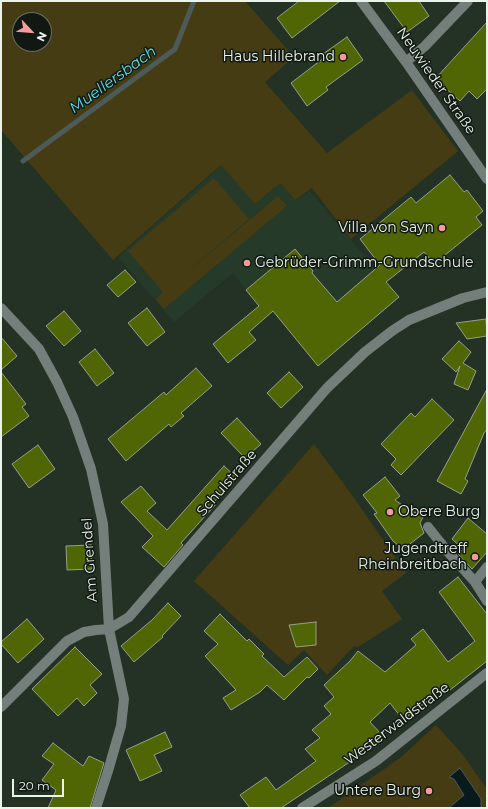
<!DOCTYPE html>
<meta charset="utf-8">
<style>
body{margin:0}
#map{position:relative;width:488px;height:809px;overflow:hidden;background:#233225;font-family:Montserrat,sans-serif}
canvas{display:block}
.frame{position:absolute;inset:0;border:2px solid #eaf4eb;pointer-events:none}
.north{position:absolute;left:12px;top:12px;width:40px;height:40px;box-sizing:border-box;background:#111812;border:1px solid #687069;border-radius:50%;rotate:116deg;font-size:11px;font-weight:700;line-height:16px;text-align:center;color:#eaf4eb}
.north::after{content:'';display:block;margin:auto;width:14px;height:18px;background:#f59b9e;clip-path:polygon(50% 0,100% 100%,50% 72%,0 100%)}
.scale{position:absolute;left:12px;top:779px;width:52px;height:18px;box-sizing:border-box;border:2px solid #eaf4eb;border-top:0;padding-left:5px;font-size:12px;line-height:14px;white-space:nowrap;color:#eaf4eb;-webkit-text-stroke:3px #111812;paint-order:stroke}
</style>
<div id="map">
<canvas width="488" height="809"></canvas>
<div class="frame"></div>
<div class="north">N</div>
<div class="scale">20 m</div>
</div>
<script>
const c = document.querySelector('canvas').getContext('2d');
c.lineJoin = 'round';
function fillPath(path, color) { c.fillStyle = color; c.fill(path, 'evenodd'); }
const shape = rows => new Path2D(rows.map(r => 'M' + r).join(''));
function stroke(path, color, width, dash) { c.strokeStyle = color; c.lineWidth = width; c.lineCap = dash ? 'butt' : 'round'; c.setLineDash(dash || []); c.stroke(path); }
function drawText(font, color, halo, rows, align = 'center') {
  c.font = font + ' Montserrat,sans-serif'; c.lineWidth = 3; c.setLineDash([]); c.textBaseline = 'middle'; c.strokeStyle = halo; c.fillStyle = color; for (const [text, x, y, turn = 0] of rows) {
    c.save(); c.translate(x, y); c.rotate((+turn || 0) * Math.PI / 180); c.textAlign = isNaN(turn) ? turn : align; if (halo) c.strokeText(text, 0, 0); c.fillText(text, 0, 0); c.restore();
  }
}
const built = shape([
 [222,165,255,204,280,183,295,200,310,191,399,297,373,320,372,319,359,329,360,331,318,366,273,312,267,316,233,273,174,322,118,257]
]);
const green = shape([
 [1,1,245,1,294,57,265,82,327,153,412,90,458,151,351,239,312,188,295,200,280,183,255,204,221,165,113,260,1,130],
 [20,20,44,20,44,44,20,44],
 [214,178,249,219,171,286,278,196,287,206,164,309,156,299,163,292,128,251],
 [314,444,352,495,406,573,382,591,402,619,358,647,354,646,327,675,304,650,288,665,194,581],
 [436,725,463,755,487,789,487,808,479,808,481,807,454,779,464,795,449,808,408,808,406,806,404,808,328,808,400,758]
]);
const water = shape([
 [460,768,481,799,481,807,479,808,449,808,464,795,454,779,449,777,460,768]
]);
const stream = shape([
 [23,161,175,49,194,1]
]);
const building = shape([
 [299,1,340,1,292,38,277,18,299,1],
 [384,1,419,1,429,16,407,32,384,1],
 [487,22,487,89,477,99,469,91,460,101,435,79,487,22],
 [347,37,363,60,326,87,328,90,307,106,291,83,325,57,323,54,347,37],
 [450,175,464,192,467,190,483,211,476,217,482,225,434,264,424,252,386,282,399,297,318,366,273,311,249,332,256,340,228,363,213,344,259,306,246,290,295,249,313,271,312,273,337,302,380,265,360,239,411,197,416,203,450,175],
 [125,270,136,282,118,297,107,285,125,270],
 [147,308,165,332,147,346,128,323,147,308],
 [64,311,81,331,64,346,46,326,64,311],
 [486,319,487,336,467,339,456,323,486,319],
 [1,337,17,356,1,370,1,337],
 [459,341,471,352,463,363,476,371,468,390,454,384,460,366,456,372,442,359,459,341],
 [95,349,114,373,97,386,79,362,95,349],
 [196,368,212,386,181,413,184,416,171,427,169,424,126,461,108,439,164,392,166,395,196,368],
 [1,372,26,404,22,407,29,416,1,437,1,372],
 [289,372,303,387,281,408,267,393,289,372],
 [487,389,487,429,484,433,465,479,468,481,461,494,437,481,487,389],
 [432,399,454,420,401,475,391,465,396,459,381,444,411,413,415,417,432,399],
 [237,418,261,444,245,458,221,433,237,418],
 [38,445,55,469,29,488,12,464,38,445],
 [224,466,237,478,214,502,216,504,181,543,183,545,164,567,142,547,153,536,121,502,141,486,156,503,147,511,167,530,224,466],
 [385,477,400,496,395,500,412,512,425,513,420,523,424,533,406,547,399,546,393,541,374,514,377,513,363,495,385,477],
 [468,518,487,534,487,552,472,569,458,554,463,549,452,539,468,518],
 [91,545,92,569,67,570,66,546,91,545],
 [458,577,487,614,487,661,450,690,447,686,403,720,390,703,370,722,383,736,369,749,281,808,250,808,240,795,266,777,276,790,316,761,305,749,320,738,312,730,331,714,324,706,334,697,324,685,350,661,358,651,385,672,416,645,411,639,423,629,448,662,475,641,439,592,458,577],
 [168,603,181,616,162,636,163,637,134,662,121,646,152,620,168,603],
 [220,614,247,641,249,639,264,654,262,656,284,677,307,657,318,669,309,678,307,677,284,700,267,685,260,692,231,710,223,698,236,690,205,656,218,644,204,631,220,614],
 [27,619,44,639,18,663,1,644,1,642,27,619],
 [316,622,316,645,296,647,289,625,316,622],
 [75,647,102,674,90,685,97,693,84,706,77,698,58,716,32,689,75,647],
 [165,732,172,747,154,755,162,771,140,781,126,750,165,732],
 [53,743,83,766,89,756,104,763,90,808,48,808,56,790,42,780,54,764,42,756,53,743]
]);
const minor = shape([
 [361,1,406,62,487,179],
 [406,62,425,46,468,1],
 [1,308,39,349,57,382,73,417,91,469,103,524,109,629,124,699,121,726,108,771,96,808],
 [428,527,448,552,475,582,487,601],
 [475,582,487,567],
 [1,707,67,641,84,632,96,630,109,629,129,617,327,388,365,352,392,331,409,320,463,298,487,292],
 [302,808,376,761,487,673]
]);
const markers = [
 [343,57,4,"#f59b9e"],
 [442,228,4,"#f59b9e"],
 [247,263,4,"#f59b9e"],
 [390,512,4,"#f59b9e"],
 [475,557,4,"#f59b9e"],
 [429,791,4,"#f59b9e"]
];
const poiNames = [
 ["Haus Hillebrand",335,57],
 ["Villa von Sayn",434,228],
 ["Gebrüder-Grimm-Grundschule",255,263,"left"],
 ["Obere Burg",398,512,"left"],
 ["Jugendtreff",467,549],
 ["Rheinbreitbach",467,565],
 ["Untere Burg",421,791]
];
const streetNames = [
 ["Neuwieder Straße",436,81,55],
 ["Schulstraße",227,483,-49],
 ["Am Grendel",90,560,-94],
 ["Westerwaldstraße",397,724,-37]
];
const waterNames = [
 ["Muellersbach",113,80,-36]
];
fillPath(built, '#253a28');
fillPath(green, '#453c13');
fillPath(water, '#091a1c');
stroke(water, '#4c5b5a', 1);
stroke(stream, '#4c5b5a', 5);
fillPath(building, '#506605');
stroke(building, '#989f8b', 1);
stroke(minor, '#747f7c', 10);
for (const [x, y, r, color] of markers) { const dot = new Path2D(); dot.arc(x, y, r, 0, 2 * Math.PI); c.fillStyle = color; c.fill(dot); stroke(dot, '#111812', 1.5); }
drawText('14px', '#eaf4eb', '#111812', poiNames, 'right');
drawText('14px', '#eaf4eb', '#111812', streetNames);
drawText('italic 15px', '#5ce0e9', '#111812', waterNames);
</script>
